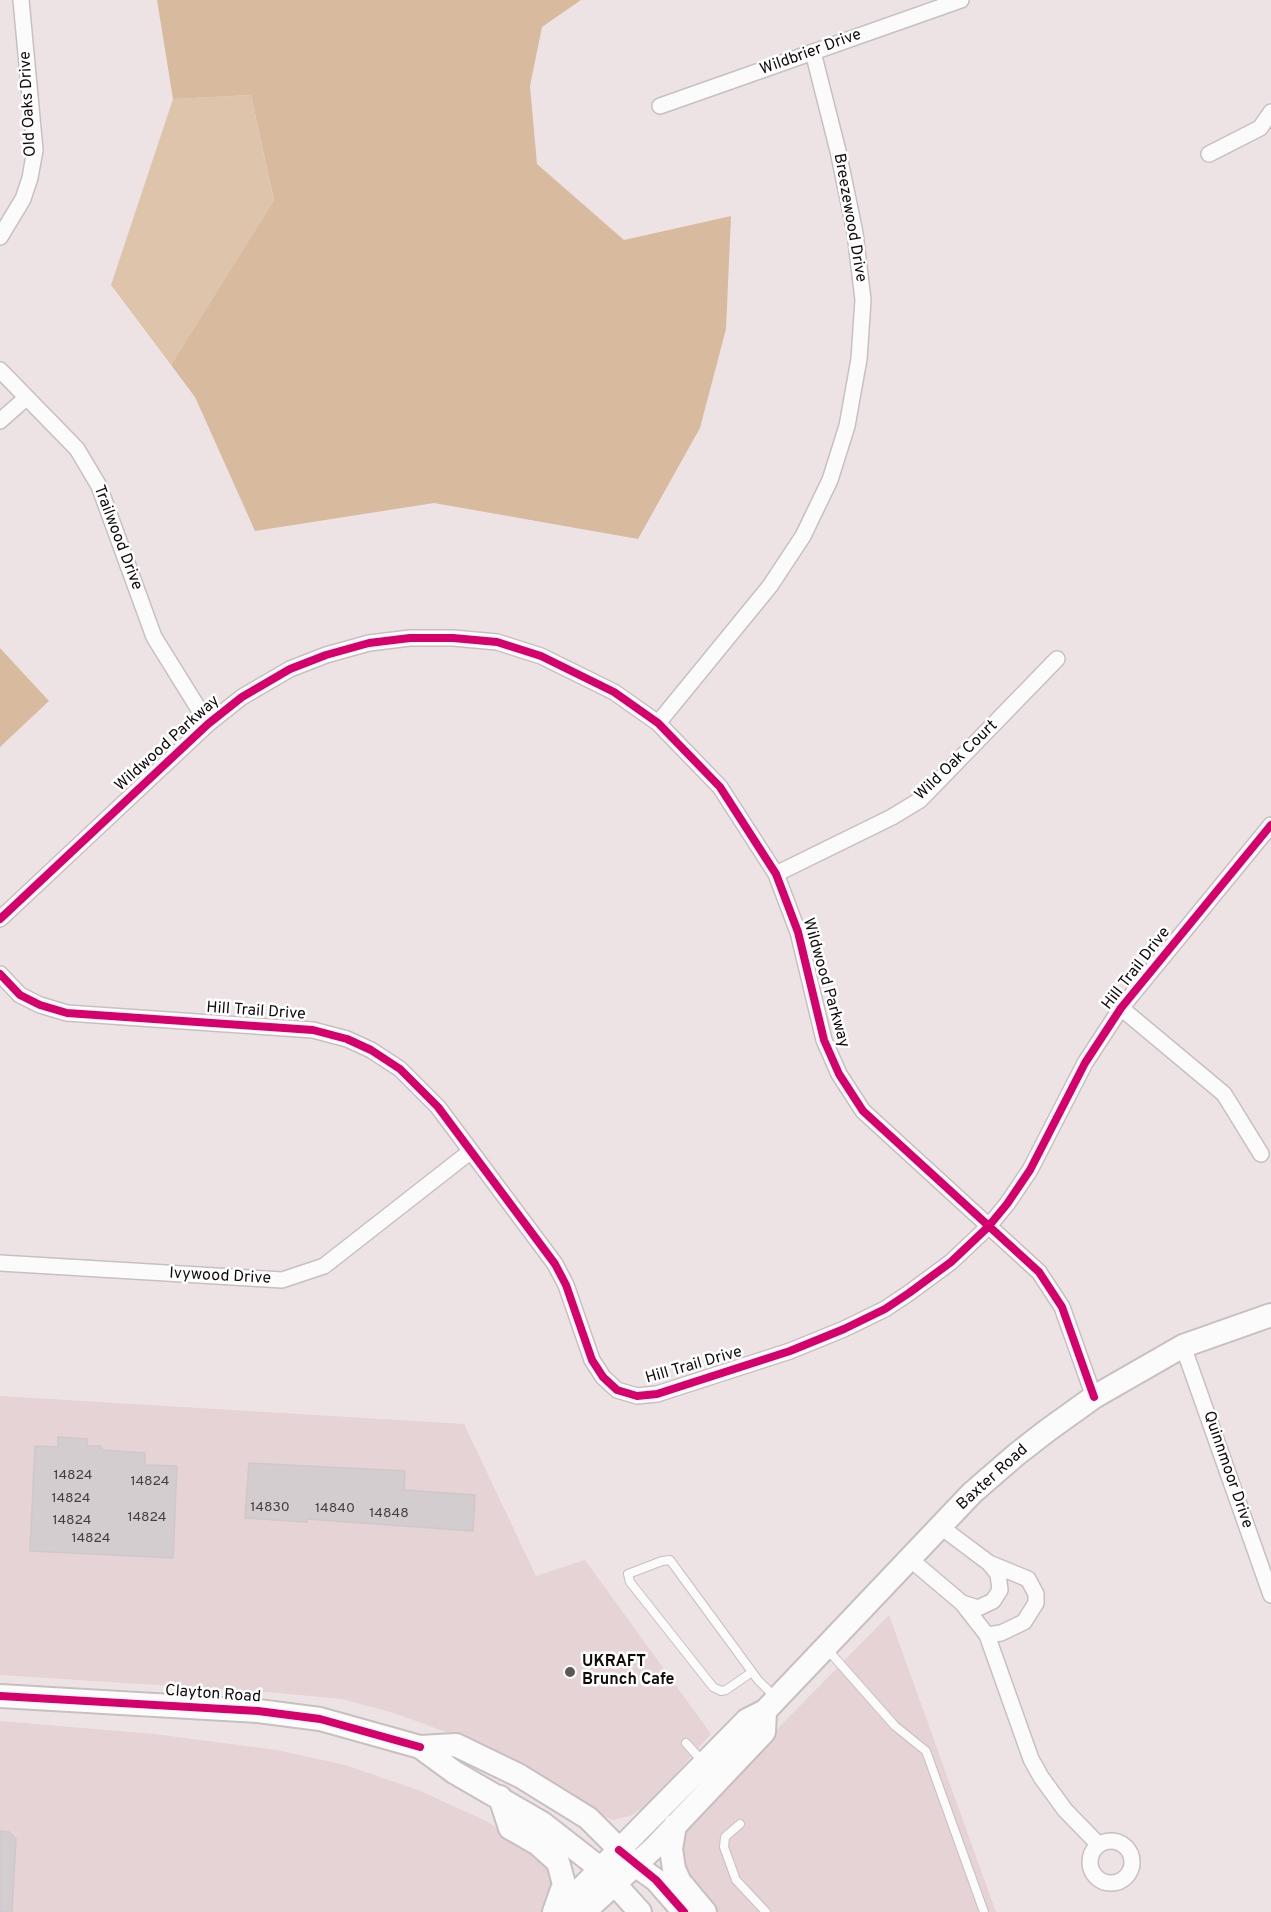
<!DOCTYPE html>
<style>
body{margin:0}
canvas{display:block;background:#ede3e4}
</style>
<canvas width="1271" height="1912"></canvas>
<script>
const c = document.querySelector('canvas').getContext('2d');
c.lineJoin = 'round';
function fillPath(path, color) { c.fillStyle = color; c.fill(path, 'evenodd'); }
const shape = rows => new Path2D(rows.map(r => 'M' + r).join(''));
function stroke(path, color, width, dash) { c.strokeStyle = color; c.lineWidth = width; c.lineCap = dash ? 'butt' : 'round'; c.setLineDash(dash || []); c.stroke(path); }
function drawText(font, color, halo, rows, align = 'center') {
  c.font = font + ' Overpass,sans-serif'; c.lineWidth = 5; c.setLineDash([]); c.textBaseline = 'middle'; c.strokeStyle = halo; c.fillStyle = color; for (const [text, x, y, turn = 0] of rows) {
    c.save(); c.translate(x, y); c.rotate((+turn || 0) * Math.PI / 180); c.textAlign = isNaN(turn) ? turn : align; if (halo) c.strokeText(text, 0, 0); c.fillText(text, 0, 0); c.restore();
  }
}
const built = shape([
 [0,1396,464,1424,536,1576,585,1560,711,1734,649,1804,630,1816,613,1820,596,1813,457,1736,394,1713,342,1699,267,1692,0,1675],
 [889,1615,996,1912,711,1912,683,1878,678,1849,691,1817],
 [0,1721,154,1734,277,1750,345,1765,418,1790,484,1820,543,1855,556,1884,544,1912,0,1912]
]);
const green = shape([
 [251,95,274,202,171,365,111,285,173,99]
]);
const forest = shape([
 [157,0,581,0,542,27,530,86,537,164,624,240,731,216,726,329,700,428,638,539,434,503,255,531,195,397,171,365,274,201,251,95,173,99],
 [0,648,49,701,0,747]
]);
const building = shape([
 [58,1437,87,1439,87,1446,101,1446,102,1450,145,1453,145,1465,177,1466,173,1558,30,1551,35,1446,58,1447,58,1437],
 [249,1463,405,1471,404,1490,475,1495,473,1531,307,1519,307,1522,245,1518,249,1463],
 [0,1831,9,1832,16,1839,12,1912,0,1912,0,1831]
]);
const service = shape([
 [827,1649,895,1726,926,1751,984,1912],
 [752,1672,726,1690,721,1691,713,1687,630,1582,628,1574,662,1561,670,1560,758,1680,776,1698],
 [686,1743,703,1762],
 [740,1824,725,1837,724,1847,736,1880,766,1912]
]);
const minor = shape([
 [660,106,961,0],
 [1209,154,1260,128,1271,112],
 [0,237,23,199,30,178,35,150,21,0],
 [0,370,77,449,99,486,154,637,208,724],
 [0,421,26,398],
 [658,723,770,586,803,536,830,480,847,426,859,359,863,300,855,233,838,151,813,52],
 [776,874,892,817,920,800,1057,659],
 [0,919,208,724,242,697,290,669,326,655,369,643,410,638,453,638,497,642,541,656,614,692,658,723,720,787,776,874,798,932,824,1040,839,1074,863,1111,1039,1272,1062,1307,1094,1397],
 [0,974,20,995,40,1005,67,1013,313,1030,347,1039,371,1050,400,1069,438,1107,555,1264,566,1285,592,1360,603,1377,617,1390,637,1396,657,1394,790,1351,844,1329,885,1309,909,1293,951,1262,988,1227,1007,1204,1030,1170,1085,1063,1121,1008,1271,825],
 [1121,1008,1224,1094,1261,1154],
 [0,1263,282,1280,324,1266,471,1151],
 [1183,1346,1271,1595],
 [941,1527,989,1563,998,1574,1000,1590,993,1601,978,1608,962,1603],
 [910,1559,962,1603,987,1635,1031,1759,1041,1777,1065,1810,1099,1845],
 [987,1635,1001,1633,1024,1622,1036,1603,1036,1594,1028,1579,989,1563],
 '1090 1862a21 21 0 1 1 42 0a21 21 0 1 1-42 0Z'
]);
const secondary = shape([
 [0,1696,258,1711,320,1719,420,1747,454,1772,542,1823,601,1869,640,1912],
 [420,1747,456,1745,520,1776,588,1818,635,1865,656,1880,684,1912],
 [500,1797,510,1828,538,1844,558,1862,564,1884,554,1912],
 [675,1825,671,1849,674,1869,680,1882,705,1912],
 [558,1912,747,1720,765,1711,972,1493,1017,1454,1048,1430,1094,1397,1183,1346,1271,1315],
 [584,1912,655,1847,764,1732,765,1711]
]);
const cycleway = shape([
 [0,919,208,724,242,697,290,669,326,655,369,643,410,638,453,638,497,642,541,656,614,692,658,723,720,787,776,874,798,932,824,1040,839,1074,863,1111,1039,1272,1062,1307,1094,1397],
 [0,974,20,995,40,1005,67,1013,313,1030,347,1039,371,1050,400,1069,438,1107,555,1264,566,1285,592,1360,603,1377,617,1390,637,1396,657,1394,790,1351,844,1329,885,1309,909,1293,951,1262,988,1227,1007,1204,1030,1170,1085,1063,1121,1008,1271,825],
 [0,1696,258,1711,320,1719,420,1747],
 [619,1850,656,1880,684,1912]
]);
const markers = [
 [570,1672,6,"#5e5758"]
];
const numberNames = [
 ["14824",73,1476],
 ["14824",150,1482],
 ["14824",71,1499],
 ["14830",270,1508],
 ["14840",335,1509],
 ["14848",389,1514],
 ["14824",147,1518],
 ["14824",72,1521],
 ["14824",91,1539]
];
const streetNames = [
 ["Wildbrier Drive",811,53,-20],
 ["Old Oaks Drive",29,104,-93],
 ["Breezewood Drive",849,218,80],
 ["Trailwood Drive",117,538,69],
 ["Wildwood Parkway",168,744,-42],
 ["Wild Oak Court",957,761,-44],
 ["Hill Trail Drive",1137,969,-52],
 ["Wildwood Parkway",825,983,74],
 ["Hill Trail Drive",256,1012,4],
 ["Ivywood Drive",220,1277,3],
 ["Hill Trail Drive",694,1366,-16],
 ["Quinnmoor Drive",1227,1470,71],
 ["Baxter Road",993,1478,-42],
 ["Clayton Road",213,1695,4]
];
const poiNames = [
 ["UKRAFT",582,1663],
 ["Brunch Cafe",582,1681]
];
fillPath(built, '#e5d3d5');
fillPath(green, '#dec4ab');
fillPath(forest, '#d8bb9e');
fillPath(building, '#d4cdcf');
stroke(building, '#cfc8ca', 1.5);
stroke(service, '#c7c0c1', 10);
stroke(minor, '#c7c0c1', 18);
stroke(secondary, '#c7c0c1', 26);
stroke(service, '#fcfbfb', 8);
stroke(minor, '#fcfbfb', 15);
stroke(secondary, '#fcfbfb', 22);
stroke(cycleway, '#d6006c', 8);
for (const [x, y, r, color] of markers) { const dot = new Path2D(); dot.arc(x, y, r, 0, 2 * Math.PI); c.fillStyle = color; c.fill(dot); stroke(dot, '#fff', 2); }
drawText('14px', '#443e3f', null, numberNames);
drawText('16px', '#110b0c', '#fff', streetNames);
drawText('bold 16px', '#110b0c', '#fff', poiNames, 'left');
</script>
